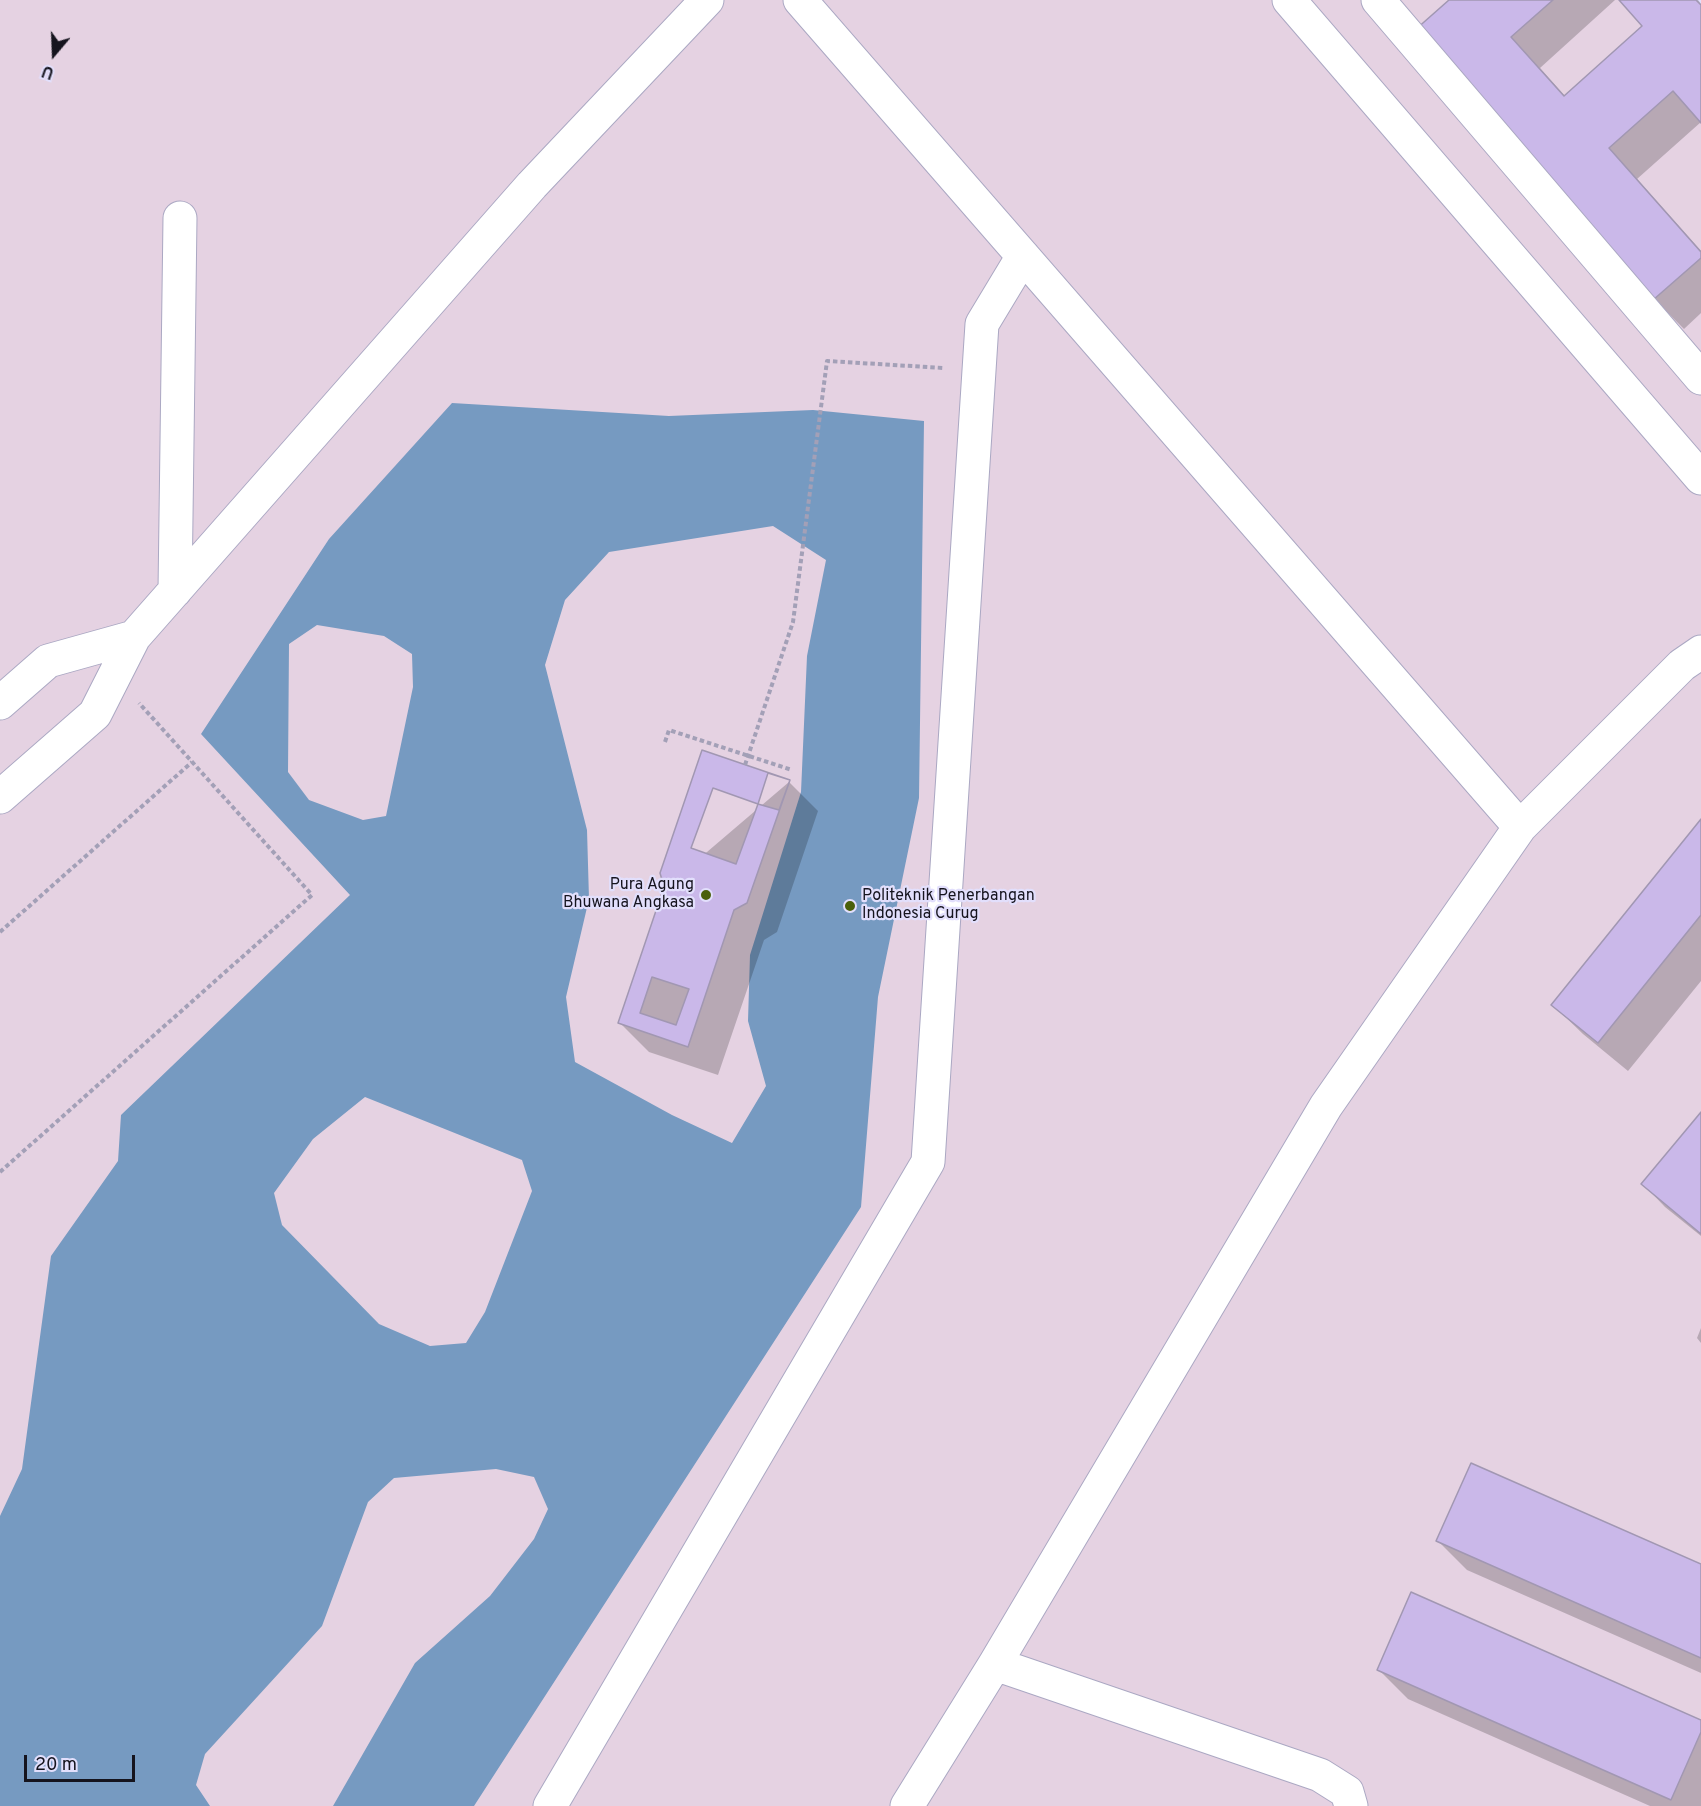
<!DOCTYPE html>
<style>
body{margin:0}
#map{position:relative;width:1701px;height:1806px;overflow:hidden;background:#e2dffc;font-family:Overpass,sans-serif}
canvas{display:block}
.north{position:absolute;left:24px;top:24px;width:60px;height:60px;-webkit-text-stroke:4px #e2dffc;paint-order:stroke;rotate:199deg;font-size:16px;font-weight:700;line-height:24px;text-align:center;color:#15141e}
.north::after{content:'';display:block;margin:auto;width:21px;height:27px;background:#15141e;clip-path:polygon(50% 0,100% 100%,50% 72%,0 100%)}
.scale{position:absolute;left:24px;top:1755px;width:111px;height:27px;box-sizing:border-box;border:3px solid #15141e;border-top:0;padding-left:8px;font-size:18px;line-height:21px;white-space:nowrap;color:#15141e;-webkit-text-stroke:4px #e2dffc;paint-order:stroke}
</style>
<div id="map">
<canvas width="1701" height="1806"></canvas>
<div class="north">U</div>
<div class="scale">20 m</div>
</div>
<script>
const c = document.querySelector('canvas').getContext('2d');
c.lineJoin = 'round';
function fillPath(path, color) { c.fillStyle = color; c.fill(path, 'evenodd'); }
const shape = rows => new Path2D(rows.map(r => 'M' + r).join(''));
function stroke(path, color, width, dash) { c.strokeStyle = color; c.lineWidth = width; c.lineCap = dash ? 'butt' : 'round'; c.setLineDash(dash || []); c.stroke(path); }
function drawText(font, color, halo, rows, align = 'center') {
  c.font = font + ' Overpass,sans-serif'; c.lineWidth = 4.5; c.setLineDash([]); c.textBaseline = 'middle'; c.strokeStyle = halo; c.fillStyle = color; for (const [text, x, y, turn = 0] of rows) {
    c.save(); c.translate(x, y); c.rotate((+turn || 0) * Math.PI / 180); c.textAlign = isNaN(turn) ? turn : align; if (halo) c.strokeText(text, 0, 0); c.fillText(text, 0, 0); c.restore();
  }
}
const education = shape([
 [0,0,1696,0,1701,5,1701,1806,0,1806]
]);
const water = shape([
 [452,403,669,416,813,410,924,421,919,798,878,997,861,1207,474,1806,333,1806,415,1663,490,1596,534,1539,548,1509,534,1477,496,1469,394,1478,368,1502,322,1626,205,1754,196,1785,210,1806,0,1806,0,1516,22,1469,51,1256,118,1161,121,1115,350,895,201,734,329,539],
 [773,526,826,560,807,656,801,792,750,955,748,1021,766,1086,732,1143,672,1115,575,1062,566,997,589,899,587,830,545,665,565,600,609,552],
 [317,625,384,636,412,654,413,687,386,816,363,820,309,800,288,772,289,644],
 [365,1097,522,1160,532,1191,485,1312,466,1343,430,1346,379,1324,282,1225,274,1193,313,1139]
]);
const shadow = shape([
 [1451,0,1615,0,1540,68,1565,96,1644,26,1621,0,1698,0,1701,4,1701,122,1637,179,1701,251,1701,313,1684,329,1654,299],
 [789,782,818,811,777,932,764,940,718,1075,649,1052,620,1023,666,887],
 [1701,822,1701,981,1628,1071,1583,1034,1553,1005],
 [1701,1114,1701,1236,1665,1207,1643,1184],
 [1701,1328,1701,1343,1697,1338],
 [1438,1541,1701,1566,1701,1673,1467,1570],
 [1379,1670,1701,1721,1701,1806,1650,1806,1408,1699]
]);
const building = shape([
 [1449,0,1553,0,1511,37,1564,96,1642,26,1619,0,1696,0,1701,5,1701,123,1673,91,1609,148,1701,252,1701,258,1653,300,1415,30,1449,0],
 [702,750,790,780,747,903,734,910,688,1047,618,1023,664,887,660,873,702,750],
 [768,773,790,780,779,810,758,804,768,773],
 [713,788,758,804,736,864,691,848,713,788],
 [1701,819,1701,915,1598,1043,1551,1005,1701,819],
 [652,977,689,989,676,1025,640,1013,652,977],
 [1701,1112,1701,1234,1641,1184,1701,1112],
 [1471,1463,1701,1564,1701,1658,1436,1541,1471,1463],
 [1411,1592,1701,1720,1701,1732,1671,1800,1377,1670,1411,1592]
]);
const path = shape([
 [665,742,669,730,792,770],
 [745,765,793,622,827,361,944,368],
 [0,932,192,762],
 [0,1172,312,895,139,703]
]);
const minor = shape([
 [800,0,1520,827],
 [1289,0,1701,478],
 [1378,0,1701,378],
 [175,591,180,218],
 [0,703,48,661,134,637],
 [0,797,95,714,134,637,532,185,707,0],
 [995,1664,1320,1775,1347,1792,1351,1806],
 [550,1806,928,1162,982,324,1023,256],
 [907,1806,995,1664,1326,1106,1520,827,1682,665,1701,652]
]);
const markers = [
 [706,895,6,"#4a600a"],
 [850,906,6,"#4a600a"]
];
const poiNames = [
 ["Pura Agung",694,886],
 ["Bhuwana Angkasa",694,904],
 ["Politeknik Penerbangan",862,897,"left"],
 ["Indonesia Curug",862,915,"left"]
];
fillPath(education, '#e5d2e2');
fillPath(water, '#769ac1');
fillPath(shadow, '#0003');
fillPath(building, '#cab8e9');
stroke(building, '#a197b2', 1.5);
stroke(minor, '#aba8c3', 35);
stroke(path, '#a3a0b7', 4, [4.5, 3]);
stroke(minor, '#fff', 33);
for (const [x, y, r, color] of markers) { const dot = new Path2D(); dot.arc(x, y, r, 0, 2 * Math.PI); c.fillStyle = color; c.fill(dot); stroke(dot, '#e2dffc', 2); }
drawText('16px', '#15141e', '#e2dffc', poiNames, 'right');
</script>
